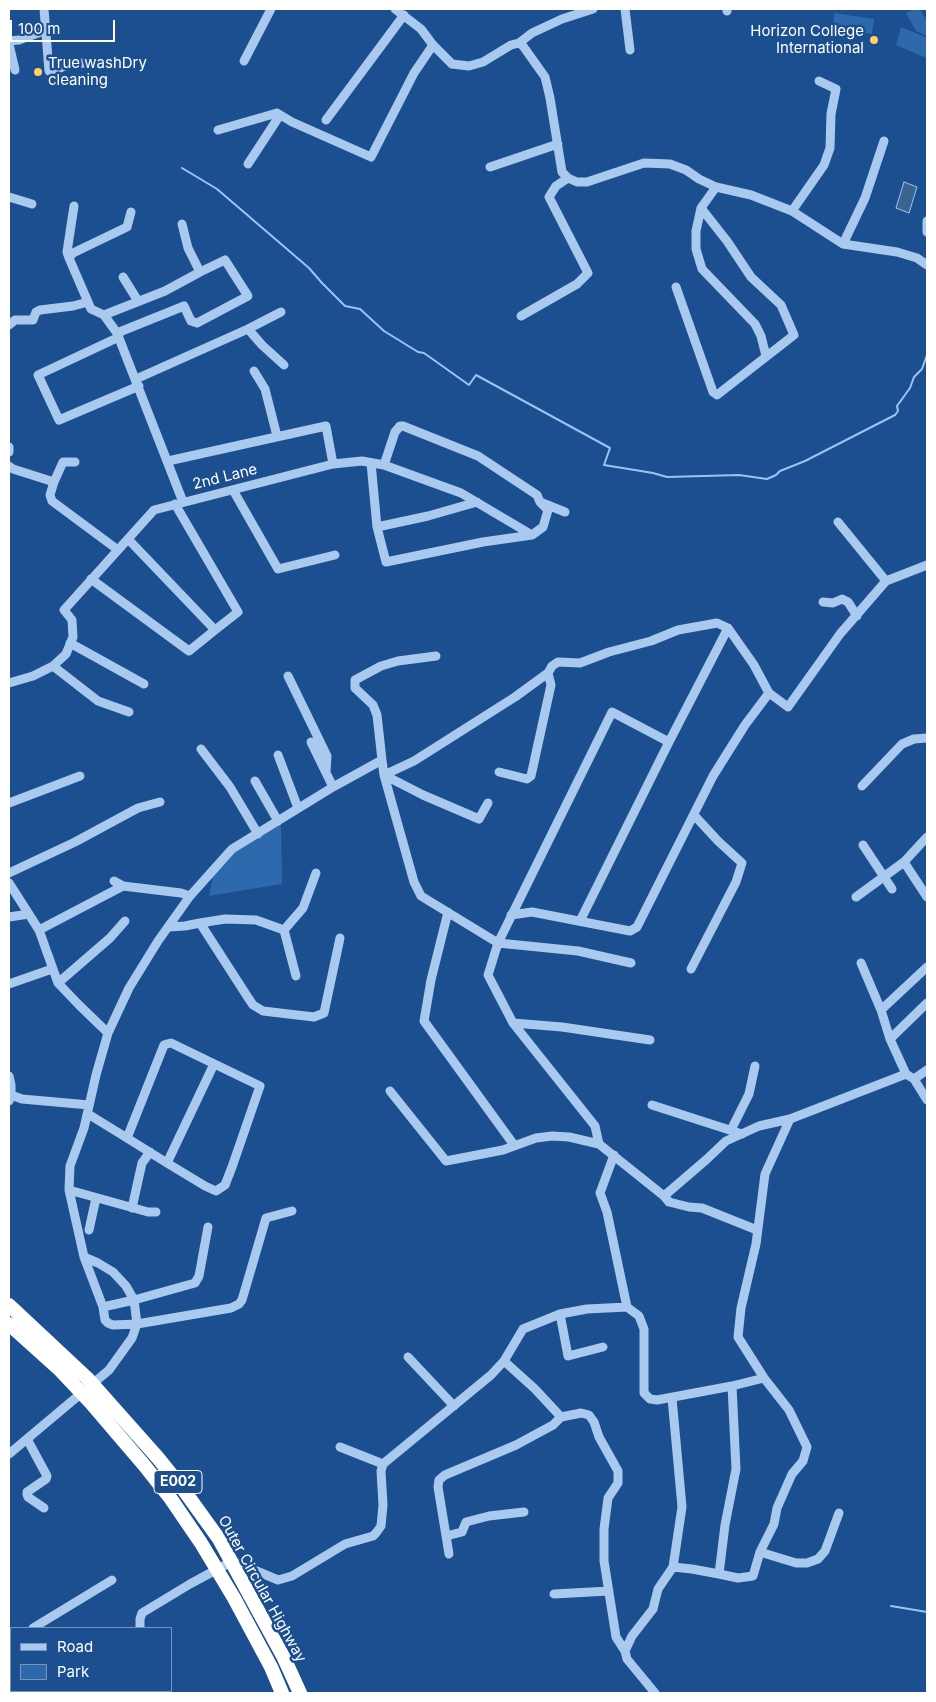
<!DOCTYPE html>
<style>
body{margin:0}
#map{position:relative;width:936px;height:1702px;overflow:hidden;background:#1b4f8f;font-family:Inter,sans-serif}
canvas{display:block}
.frame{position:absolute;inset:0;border:10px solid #fff;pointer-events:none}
.legend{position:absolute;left:10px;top:1627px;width:162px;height:65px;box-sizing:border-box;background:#1b4f8f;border:1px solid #7695bc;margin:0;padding:6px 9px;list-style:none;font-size:15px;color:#fff}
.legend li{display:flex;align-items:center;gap:10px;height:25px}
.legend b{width:25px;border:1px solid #7695bc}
.scale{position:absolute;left:10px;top:20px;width:105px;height:22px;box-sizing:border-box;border:2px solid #fff;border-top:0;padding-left:6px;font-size:15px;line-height:18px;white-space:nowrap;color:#fff;-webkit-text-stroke:4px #1b4f8f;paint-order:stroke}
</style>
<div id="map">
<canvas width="936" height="1702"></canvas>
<div class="frame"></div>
<ul class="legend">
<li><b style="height:6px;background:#a9c9ee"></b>Road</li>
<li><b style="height:14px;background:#2e69ad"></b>Park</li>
</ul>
<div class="scale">100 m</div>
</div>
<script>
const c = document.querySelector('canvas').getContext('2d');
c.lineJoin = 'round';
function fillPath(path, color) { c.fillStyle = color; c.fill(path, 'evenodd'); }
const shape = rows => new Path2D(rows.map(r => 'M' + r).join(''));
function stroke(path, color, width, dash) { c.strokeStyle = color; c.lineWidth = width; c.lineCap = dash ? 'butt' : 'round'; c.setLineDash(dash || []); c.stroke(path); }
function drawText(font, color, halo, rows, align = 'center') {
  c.font = font + ' Inter,sans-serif'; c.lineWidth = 5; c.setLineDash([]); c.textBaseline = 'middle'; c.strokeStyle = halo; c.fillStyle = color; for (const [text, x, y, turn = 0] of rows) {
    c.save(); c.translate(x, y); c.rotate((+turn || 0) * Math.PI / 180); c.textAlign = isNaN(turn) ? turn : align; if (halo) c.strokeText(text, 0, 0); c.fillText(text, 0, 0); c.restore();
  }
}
const green = shape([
 [916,9,920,9,927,21,927,36,916,31,906,13],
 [834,13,874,19,872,34,833,28],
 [901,27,927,38,926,58,896,45],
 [281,823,282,884,209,896,214,871,234,852]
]);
const water = shape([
 [904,182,917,187,909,213,896,208,904,182]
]);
const stream = shape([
 [182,168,217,189,309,268,322,283,345,306,360,309,384,331,418,352,424,353,469,385,476,375,610,448,604,465,653,473,667,477,739,475,767,479,776,475,780,471,805,461,895,415,898,411,897,406,910,388,914,377,922,369,927,355],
 [891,1606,927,1612]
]);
const minor = shape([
 [44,9,49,71,56,70,69,64,102,62],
 [395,9,421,29,433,45,452,64,469,66,483,62,511,45,519,43],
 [625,9,630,50],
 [727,11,727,9],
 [9,41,19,40,46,30],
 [519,43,523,46,545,77,550,98,562,172,568,178,577,182,587,182,644,163,670,164,686,170,699,179,716,187,751,195,792,211,843,244,897,252,917,258,927,265],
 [519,43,532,33,562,19,593,9],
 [9,44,15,70],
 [244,61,271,9],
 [326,120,404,15],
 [218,130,277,113,292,122,371,157,414,73,433,45],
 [248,164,280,115],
 [490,167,558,144],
 [9,197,32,204],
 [701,208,696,231,696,249,702,269,755,324,761,336,766,356],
 [792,211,824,165,830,148,831,114,836,89,819,81],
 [131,212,127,227,73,253,69,258,91,309,104,315,117,333,183,502],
 [927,221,927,232],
 [843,244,865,198,884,141],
 [69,258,67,252,74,206],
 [123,277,138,301],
 [676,287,713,392,717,395,794,335,781,305,751,277,727,241,701,208,716,187],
 [104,315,165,291,200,272,188,248,182,224],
 [521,316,577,284,588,273,549,197,556,186,568,178],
 [9,325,15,320,33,320,36,312,40,310,73,306,88,302],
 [248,329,262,345,284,365],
 [117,333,184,306,191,321,197,323,248,296,225,260,200,272],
 [119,337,38,375,59,420,139,386],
 [254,371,265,389,277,436],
 [136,379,248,329,281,312],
 [9,447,9,452],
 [168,461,326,426,333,464],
 [75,462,63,462,54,482,50,495,52,501,118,550],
 [371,463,377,527,386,562,483,542,532,535,543,527,548,510,540,502],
 [384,465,395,432,400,426,403,426,478,456,537,495,540,502,565,512],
 [9,466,13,469,54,482],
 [233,490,278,569,335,555],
 [175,504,238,612,215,630],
 [838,522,886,581],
 [377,527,428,516,477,502],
 [91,579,189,651,215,630,128,539],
 [823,602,833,603,842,599,848,602,857,616],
 [70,643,144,684],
 [53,666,98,701,129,712],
 [288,676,327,756,326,772],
 [9,683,33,676,53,666,66,654,73,637,72,620,64,610,154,510,333,464,362,461,384,465,461,493,532,535],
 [311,742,333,787],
 [201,749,230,787,258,834],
 [278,755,298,808],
 [382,760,377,715,373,705,355,688,355,680,381,666,398,661,436,656],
 [499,772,527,779,531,776,551,685,548,673],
 [255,781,278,821],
 [862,786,902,744,914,739,927,738],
 [9,803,80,776],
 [488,803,479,819,423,795,384,775,414,882,421,896,498,943,578,951,631,963],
 [927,837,904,862,927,897],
 [863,845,892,889],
 [9,873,75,842,138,808,160,802],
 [114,881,123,886,181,893,190,896],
 [9,883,39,930,58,983,79,1005,108,1033],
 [856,897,904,862],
 [448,912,431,980,424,1021,514,1145],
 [511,915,532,912,630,931,637,927,713,776,745,725,769,693],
 [9,917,29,914],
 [580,921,669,742,728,628],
 [200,923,225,919,256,920,284,930,296,976],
 [169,927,185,926,200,923,247,996,253,1005,263,1011,314,1017,324,1013,340,938],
 [39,930,123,886],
 [284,930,303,908,316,873],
 [861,963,881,1010,890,1039],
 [691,969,736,882,742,863,718,841,694,815],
 [58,983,110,938,125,921],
 [9,984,52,969],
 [927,1003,890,1039,906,1074,914,1079,927,1100],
 [881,1010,927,967],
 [513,1023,562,1027,650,1040],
 [9,1076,11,1085,11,1095,9,1101],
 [914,1079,927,1070],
 [390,1091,446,1161,503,1150,536,1138,552,1136,569,1137,599,1144,664,1196,707,1159,726,1141,759,1126,790,1119],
 [11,1095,22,1099,89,1105],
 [652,1105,742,1134],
 [88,1114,127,1138,167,1163,205,1186,216,1191,225,1185,232,1167,260,1086,171,1043,167,1044,164,1045,127,1138],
 [731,1130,749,1094,755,1066],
 [599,1144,595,1126,513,1023,488,975,498,943,612,712,669,742],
 [614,1155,600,1193,607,1212,627,1307,587,1309,560,1314,523,1329,504,1361,535,1389,561,1417,581,1413,589,1415,594,1422,599,1437,618,1471,618,1483,608,1498,604,1529,604,1561,616,1637,625,1651],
 [167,1163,214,1064],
 [69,1190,148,1212,156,1212],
 [664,1196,669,1202,689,1207,702,1208,757,1230],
 [132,1208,142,1163,150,1152],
 [292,1211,266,1218,242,1300,239,1304,231,1308,137,1324,113,1325,108,1323,105,1320,103,1307,84,1257,69,1190,70,1166,84,1128,96,1075,108,1033,129,988,158,941,190,896,232,849,333,787,382,760,384,775,414,761,515,697,548,673,552,666,558,662,580,663,609,652,651,641,678,630,717,623,728,628,754,665,769,693,788,707,840,634,886,581,927,565],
 [89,1230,96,1198],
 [103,1307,134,1300,195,1283,199,1276,208,1227],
 [627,1307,639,1316,644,1329,644,1393,650,1399,657,1400,732,1386],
 [560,1314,568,1356,603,1347],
 [408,1357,454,1406],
 [764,1378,738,1337,741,1308,756,1244,765,1174,790,1119,906,1074],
 [27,1439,47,1476,46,1479,27,1492,27,1494,28,1497,44,1508],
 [340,1447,383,1464],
 [9,1454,109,1370,132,1338,137,1324,134,1300,126,1286,113,1272,98,1263,84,1257],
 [446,1536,462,1532,466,1522,489,1516,524,1512],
 [760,1552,796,1563,807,1563,818,1559,825,1551,839,1513],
 [449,1554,438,1487,439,1480,445,1475,516,1445,553,1425,561,1417],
 [673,1567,692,1569,719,1574,738,1578,753,1576,760,1552,774,1524,777,1508,792,1474,803,1461,807,1447,789,1410,764,1378,732,1386,736,1469,725,1525,719,1574],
 [554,1594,609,1591],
 [33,1628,112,1580],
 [140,1628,140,1619,142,1613,190,1584,225,1565,240,1564,278,1580,292,1576,345,1544,373,1536,376,1533,381,1526,383,1505,381,1471,383,1464,491,1375,504,1361],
 [9,1643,11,1641],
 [80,1691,80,1693],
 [655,1693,627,1659,625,1651,632,1636,653,1609,658,1589,673,1567,682,1507,672,1398]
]);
const highwayBridge = shape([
 [9,1305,87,1378,158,1458,183,1489,219,1539,284,1658,300,1693],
 [9,1324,59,1369,91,1403,144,1465,171,1499,201,1543,234,1598,271,1667,282,1693]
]);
const markers = [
 [874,40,5,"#ffd166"],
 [38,72,5,"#ffd166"]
];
const shields = [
 [178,1482,48]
];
const shieldNames = [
 ["E002",178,1482]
];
const poiNames = [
 ["Horizon College",864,31],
 ["International",864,48],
 ["True washDry",48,63,"left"],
 ["cleaning",48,80,"left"]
];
const streetNames = [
 ["2nd Lane",225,477,-14],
 ["Outer Circular Highway",262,1589,61]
];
fillPath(green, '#2e69ad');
fillPath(water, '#3c6290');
stroke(water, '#9cc4f0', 1);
stroke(stream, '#9cc4f0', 2);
stroke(minor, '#a9c9ee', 9);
stroke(highwayBridge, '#fff', 14);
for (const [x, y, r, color] of markers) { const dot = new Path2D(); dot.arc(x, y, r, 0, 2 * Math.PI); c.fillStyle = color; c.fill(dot); stroke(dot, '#1b4f8f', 2); }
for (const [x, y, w] of shields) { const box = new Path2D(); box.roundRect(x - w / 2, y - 11.5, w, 23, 4); c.fillStyle = '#1b4f8f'; c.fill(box); stroke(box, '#fff', 1); }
drawText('bold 14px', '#fff', null, shieldNames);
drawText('15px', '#fff', '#1b4f8f', poiNames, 'right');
drawText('15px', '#fff', '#1b4f8f', streetNames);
</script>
